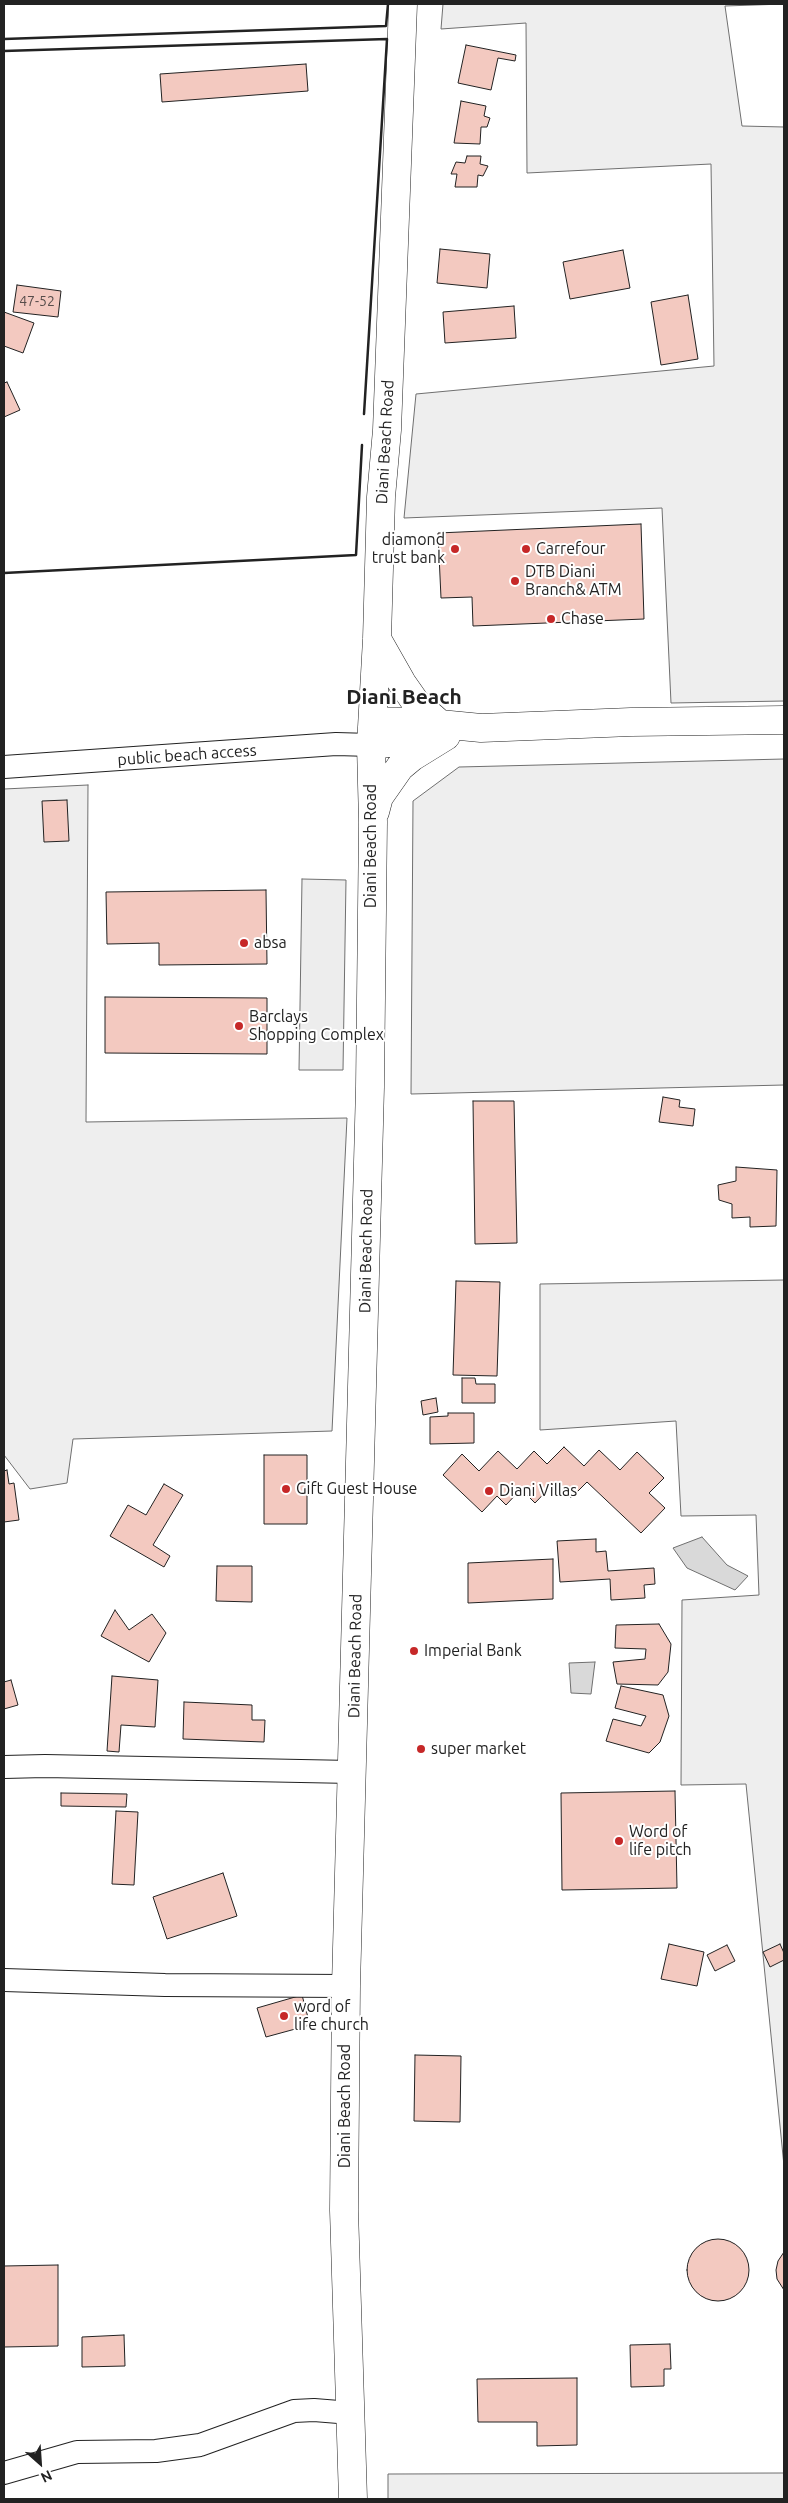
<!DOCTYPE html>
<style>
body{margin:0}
#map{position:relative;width:788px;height:2503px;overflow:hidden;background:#fff;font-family:Ubuntu,sans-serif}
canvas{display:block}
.frame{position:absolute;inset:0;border:5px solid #222;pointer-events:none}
.north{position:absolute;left:15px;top:2438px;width:50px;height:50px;-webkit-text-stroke:4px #fff;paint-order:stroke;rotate:154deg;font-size:14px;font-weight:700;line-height:20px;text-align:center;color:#222}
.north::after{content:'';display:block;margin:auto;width:18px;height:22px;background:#222;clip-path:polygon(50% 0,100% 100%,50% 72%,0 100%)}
</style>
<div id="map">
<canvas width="788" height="2503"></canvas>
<div class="frame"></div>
<div class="north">N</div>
</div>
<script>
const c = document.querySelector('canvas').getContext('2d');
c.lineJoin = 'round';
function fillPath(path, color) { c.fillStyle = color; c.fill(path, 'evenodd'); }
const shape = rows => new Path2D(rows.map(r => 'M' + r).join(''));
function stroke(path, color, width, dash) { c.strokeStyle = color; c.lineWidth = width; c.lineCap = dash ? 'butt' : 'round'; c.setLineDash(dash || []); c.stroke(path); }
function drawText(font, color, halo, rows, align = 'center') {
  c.font = font + ' Ubuntu,sans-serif'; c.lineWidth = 4; c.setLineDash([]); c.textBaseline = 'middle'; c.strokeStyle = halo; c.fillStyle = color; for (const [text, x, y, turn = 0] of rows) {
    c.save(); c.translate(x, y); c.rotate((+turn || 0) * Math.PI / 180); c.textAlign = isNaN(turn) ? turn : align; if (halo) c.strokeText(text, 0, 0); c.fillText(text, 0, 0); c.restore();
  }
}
const green = shape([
 [443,4,784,4,725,6,742,126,784,127,784,701,671,703,662,508,404,518,416,394,714,366,711,164,527,173,526,23,441,29,443,4],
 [784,759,784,1085,411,1094,413,801,459,767,784,759],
 [88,785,86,1122,347,1118,332,1431,73,1439,67,1483,30,1489,4,1455,4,789,88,785],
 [784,1280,784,2166,746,1784,681,1785,682,1600,759,1595,756,1515,681,1516,676,1421,540,1430,540,1284,784,1280],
 [784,2473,784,2499,388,2499,388,2474,784,2473]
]);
const parking = shape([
 [302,879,346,880,343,1070,299,1070,302,879]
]);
const water = shape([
 [702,1537,727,1565,748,1576,735,1590,687,1568,673,1548,702,1537],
 [595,1662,591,1694,571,1693,569,1663,595,1662]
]);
const building = shape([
 [466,45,516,55,515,61,498,58,491,90,458,83,466,45],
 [306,64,308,91,162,102,160,74,306,64],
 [461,101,486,106,484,116,490,118,487,127,481,127,480,144,454,143,461,101],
 [467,156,481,156,480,164,488,166,483,176,478,175,477,187,455,187,457,174,451,174,456,162,465,163,467,156],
 [440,249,490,254,487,288,437,283,440,249],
 [623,250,630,288,570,299,563,262,623,250],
 [17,285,61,291,58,317,13,312,17,285],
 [688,295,698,359,661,365,651,302,688,295],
 [514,306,516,338,445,343,443,312,514,306],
 [4,312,34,323,23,353,4,346,4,312],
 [7,382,20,410,4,417,4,383,7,382],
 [641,524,644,619,473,626,472,597,441,598,438,533,641,524],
 [67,800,69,841,44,842,42,801,67,800],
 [266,890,267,964,159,965,159,943,107,944,106,892,266,890],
 [105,997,267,998,267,1054,105,1053,105,997],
 [663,1097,680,1100,679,1107,695,1109,693,1126,659,1122,663,1097],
 [473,1101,514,1101,517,1243,475,1244,473,1101],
 [736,1167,777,1170,776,1226,750,1227,750,1217,732,1218,732,1204,719,1200,718,1185,736,1181,736,1167],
 [456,1281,500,1282,497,1376,453,1375,456,1281],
 [462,1378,475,1378,476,1384,495,1384,495,1403,462,1403,462,1378],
 [436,1398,438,1412,423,1415,421,1401,436,1398],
 [448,1413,474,1413,474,1443,430,1444,430,1417,448,1416,448,1413],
 [564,1447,584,1466,599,1450,620,1470,637,1452,664,1478,649,1493,665,1508,641,1533,587,1482,571,1498,555,1482,535,1503,521,1489,506,1505,497,1496,482,1512,443,1475,462,1454,479,1471,498,1451,517,1469,534,1451,547,1464,564,1447],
 [264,1455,307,1455,307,1524,264,1524,264,1455],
 [7,1470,9,1484,14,1483,19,1520,4,1522,4,1471,7,1470],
 [164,1484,183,1495,153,1545,170,1556,164,1567,110,1536,128,1505,146,1515,164,1484],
 [596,1539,596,1552,606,1551,608,1571,654,1568,655,1584,644,1585,645,1598,611,1600,610,1579,560,1582,557,1541,596,1539],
 [553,1559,553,1599,468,1603,468,1563,553,1559],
 [217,1566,252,1566,252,1602,216,1601,217,1566],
 [115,1610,129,1630,152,1614,166,1633,149,1662,101,1636,115,1610],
 [659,1624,671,1644,668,1672,658,1685,617,1684,613,1662,645,1659,646,1649,615,1648,616,1625,659,1624],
 [112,1676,158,1680,155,1727,121,1725,119,1752,107,1751,112,1676],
 [11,1680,18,1705,4,1709,4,1682,11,1680],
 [621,1686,663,1695,669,1716,660,1742,649,1753,606,1741,613,1719,641,1726,646,1716,615,1708,621,1686],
 [184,1702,252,1705,252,1720,265,1720,264,1742,183,1739,184,1702],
 [675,1791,677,1888,562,1890,561,1793,675,1791],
 [61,1793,127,1794,126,1807,61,1806,61,1793],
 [116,1811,138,1812,134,1885,112,1884,116,1811],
 [223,1873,237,1916,167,1939,153,1897,223,1873],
 [669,1944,704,1952,697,1986,661,1979,669,1944],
 [780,1944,784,1953,784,1960,770,1967,763,1952,780,1944],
 [727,1945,735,1961,715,1971,707,1955,727,1945],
 [302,1995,310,2025,266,2037,257,2008,302,1995],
 [415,2055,461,2056,460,2122,414,2121,415,2055],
 '687 2270a31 31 0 1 1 62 0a31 31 0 1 1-62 0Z',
 [784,2252,784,2290,777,2279,776,2270,778,2261,784,2252],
 [58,2265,58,2346,4,2347,4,2266,58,2265],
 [124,2335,125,2366,82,2367,82,2337,124,2335],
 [670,2344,671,2369,664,2369,664,2386,631,2387,630,2345,670,2344],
 [577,2378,577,2445,537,2446,537,2422,478,2422,477,2379,577,2378]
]);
const minor = shape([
 [4,767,336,744,371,745],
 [4,1767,45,1766,352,1772],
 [4,1980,165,1985,346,1986],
 [4,2473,77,2452,156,2451,200,2445,294,2411,314,2410,351,2413]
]);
const major = shape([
 [377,639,402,683,416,703,441,725],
 [373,721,419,722,481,728,631,722,784,720],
 [371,745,438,737],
 [375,812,379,797,400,767,412,757,446,736],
 [353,2499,344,2210,346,1986,370,1087,373,822,371,745,377,639,381,497,387,430,403,4]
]);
const wall = shape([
 [4,39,386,26,388,4],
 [4,51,387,39,364,414],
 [4,573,356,555,362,445]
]);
const markers = [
 [455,549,5,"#c62828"],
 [526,549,5,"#c62828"],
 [515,581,5,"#c62828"],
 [551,619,5,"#c62828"],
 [244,943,5,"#c62828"],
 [239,1026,5,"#c62828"],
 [286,1489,5,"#c62828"],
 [489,1491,5,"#c62828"],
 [414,1651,5,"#c62828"],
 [421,1749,5,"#c62828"],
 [619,1841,5,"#c62828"],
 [284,2016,5,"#c62828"]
];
const numberNames = [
 ["47-52",37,301]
];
const streetNames = [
 ["Diani Beach Road",385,442,-87],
 ["public beach access",187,755,-4],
 ["Diani Beach Road",371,846,-90],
 ["Diani Beach Road",366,1251,-89],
 ["Diani Beach Road",355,1656,-89],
 ["Diani Beach Road",345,2106,-90]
];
const poiNames = [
 ["diamond",445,540,"right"],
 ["trust bank",445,558,"right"],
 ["Carrefour",536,549],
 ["DTB Diani",525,572],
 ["Branch& ATM",525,590],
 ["Chase",561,619],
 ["absa",254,943],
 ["Barclays",249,1017],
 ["Shopping Complex",249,1035],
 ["Gift Guest House",296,1489],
 ["Diani Villas",499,1491],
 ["Imperial Bank",424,1651],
 ["super market",431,1749],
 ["Word of",629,1832],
 ["life pitch",629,1850],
 ["word of",294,2007],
 ["life church",294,2025]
];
const districtNames = [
 ["Diani Beach",404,697]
];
fillPath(green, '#eee');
stroke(green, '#6f6f6f', 1);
fillPath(parking, '#ededed');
stroke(parking, '#6f6f6f', 1);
fillPath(water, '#d9d9d9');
stroke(water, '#6f6f6f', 1);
fillPath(building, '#f3c9c0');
stroke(building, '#222', 1);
stroke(minor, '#222', 24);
stroke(major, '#222', 29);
stroke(minor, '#fff', 22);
stroke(major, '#fff', 28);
stroke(wall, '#222', 2.5);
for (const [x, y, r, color] of markers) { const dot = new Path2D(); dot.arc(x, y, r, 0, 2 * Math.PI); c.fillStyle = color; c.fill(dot); stroke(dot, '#fff', 2); }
drawText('14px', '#564c4a', null, numberNames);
drawText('16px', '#222', '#fff', streetNames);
drawText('16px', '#222', '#fff', poiNames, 'left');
drawText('bold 21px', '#222', '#fff', districtNames);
</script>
